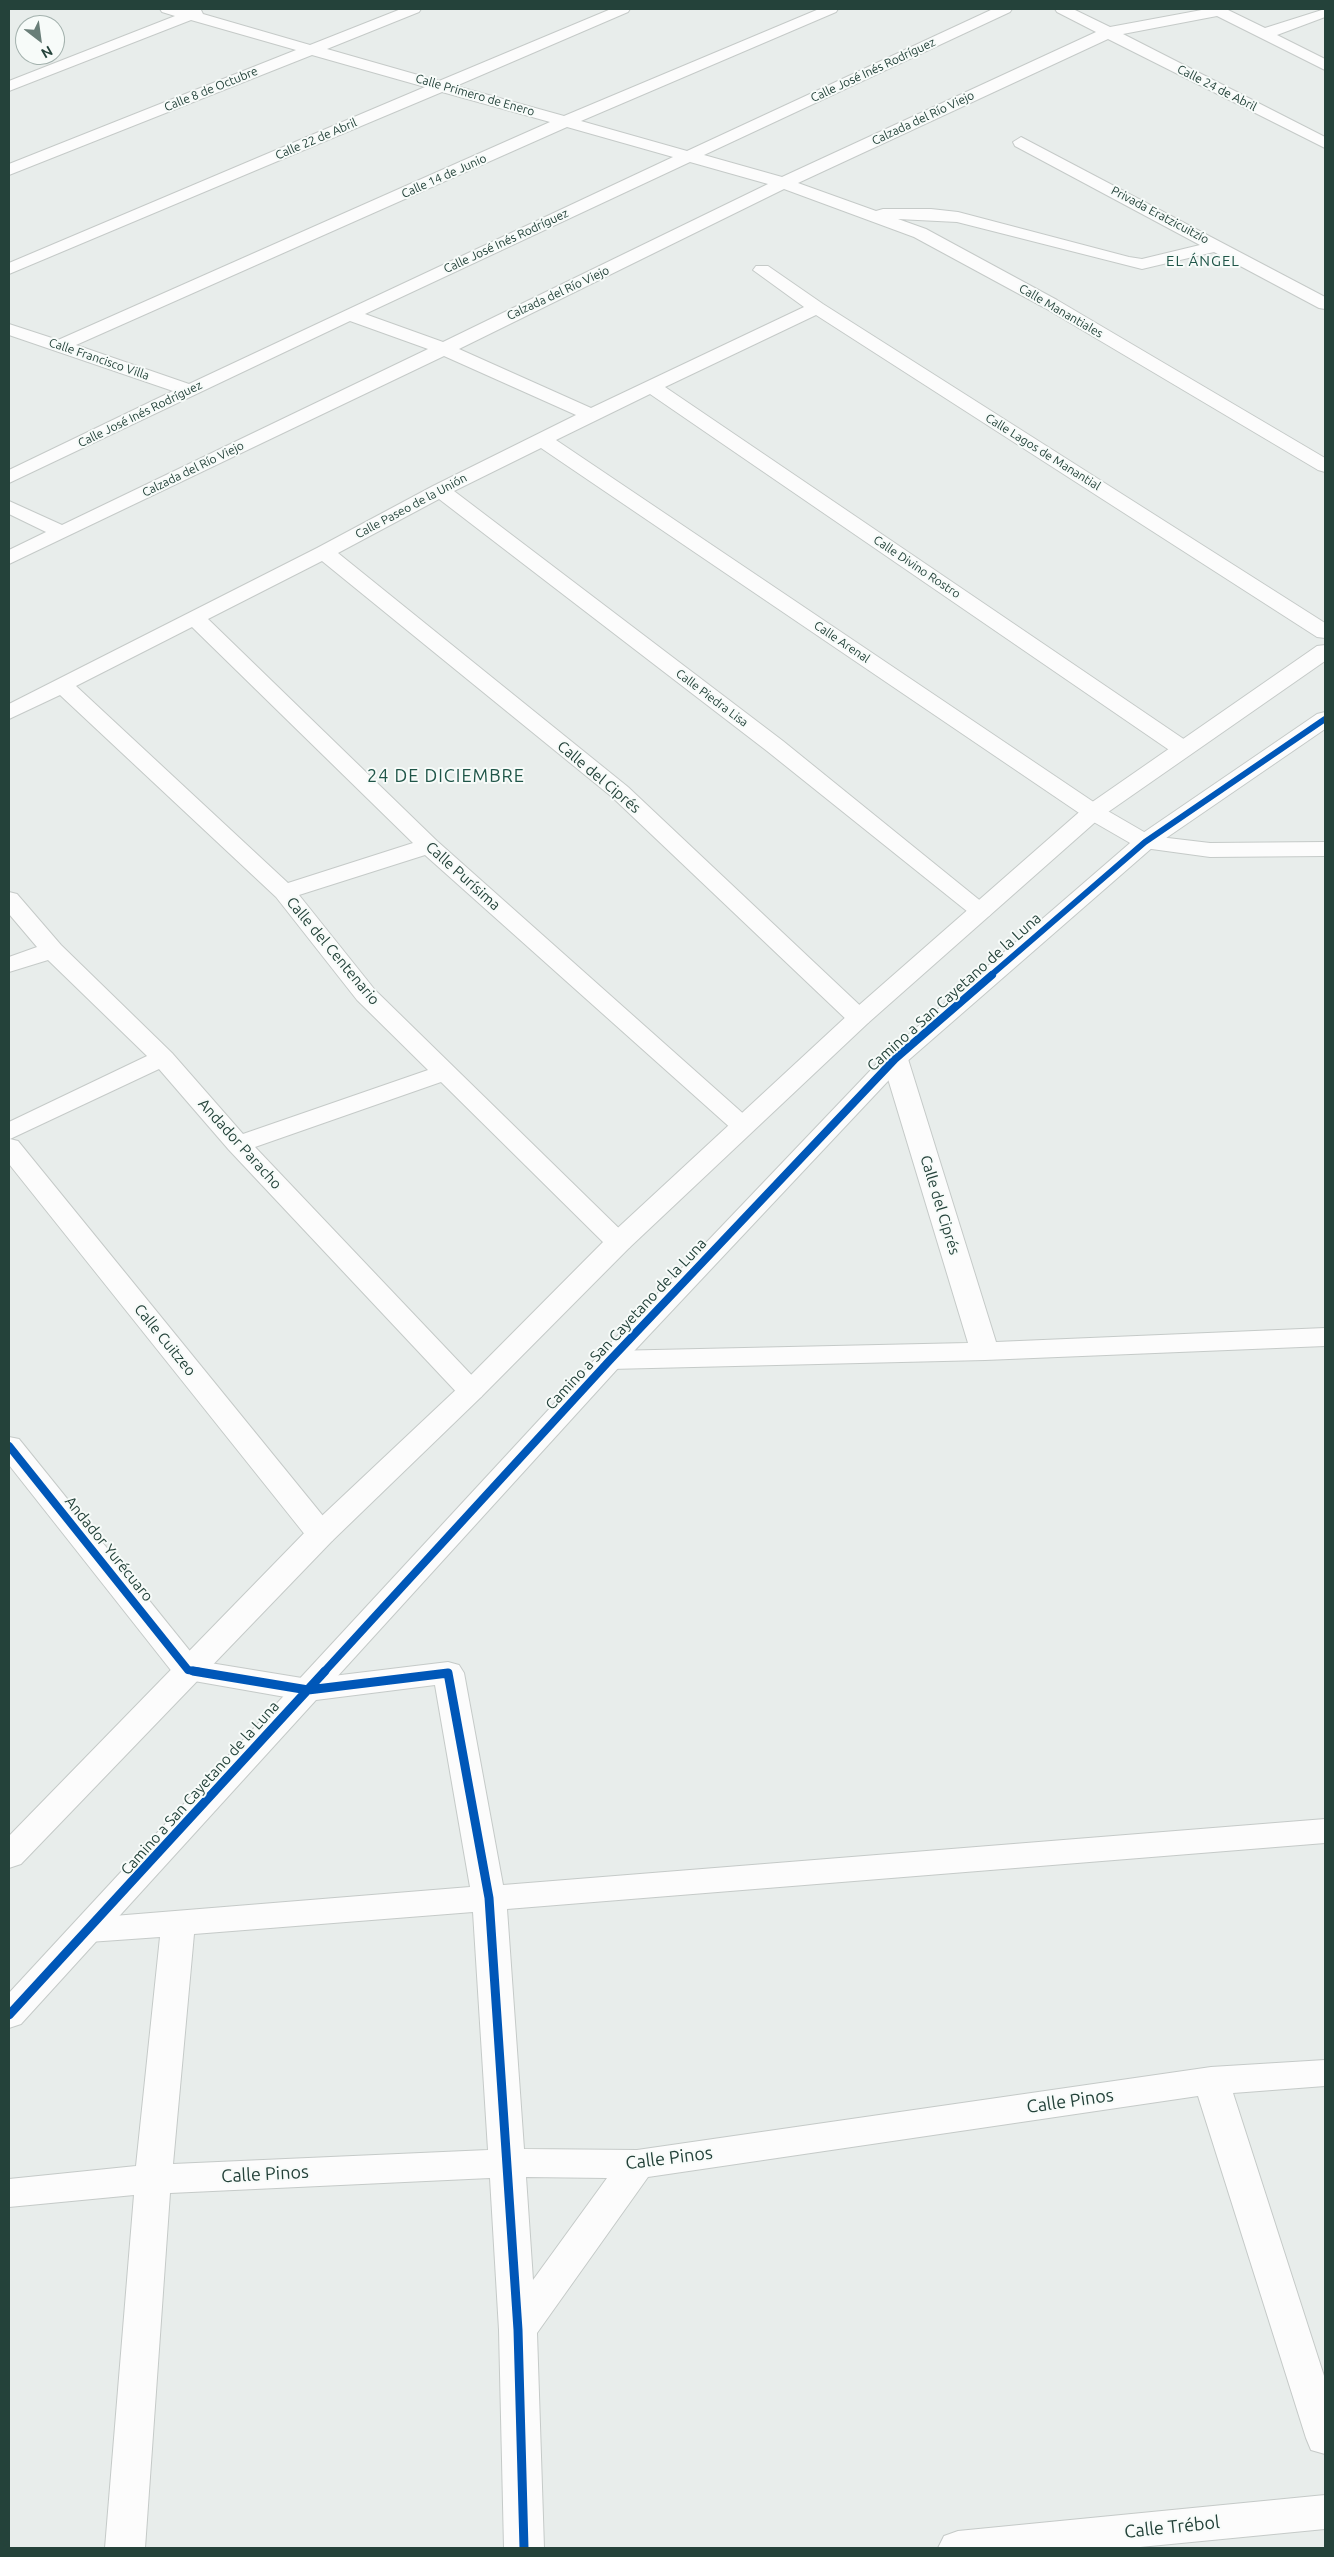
<!DOCTYPE html>
<meta charset="utf-8">
<style>
body{margin:0}
#map{position:relative;width:1334px;height:2557px;overflow:hidden;background:#e8edeb;font-family:Ubuntu,sans-serif}
canvas{display:block}
.frame{position:absolute;inset:0;border:10px solid #24423a;pointer-events:none}
.north{position:absolute;left:15px;top:15px;width:50px;height:50px;box-sizing:border-box;background:#f7fbf9;border:1px solid #a3b1ad;border-radius:50%;rotate:150deg;font-size:14px;font-weight:700;line-height:20px;text-align:center;color:#24423a}
.north::after{content:'';display:block;margin:auto;width:18px;height:22px;background:#697e78;clip-path:polygon(50% 0,100% 100%,50% 72%,0 100%)}
</style>
<div id="map">
<canvas width="1334" height="2557"></canvas>
<div class="frame"></div>
<div class="north">N</div>
</div>
<script>
const c = document.querySelector('canvas').getContext('2d');
c.lineJoin = 'round';
const shape = rows => new Path2D(rows.map(r => 'M' + r).join(''));
function stroke(path, color, width, dash) { c.strokeStyle = color; c.lineWidth = width; c.lineCap = dash ? 'butt' : 'round'; c.setLineDash(dash || []); c.stroke(path); }
function fillPath(path, color) { c.fillStyle = color; c.fill(path, 'evenodd'); }
function drawText(font, color, halo, rows, align = 'center') {
  c.font = font + ' Ubuntu,sans-serif'; c.lineWidth = 4; c.setLineDash([]); c.textBaseline = 'middle'; c.strokeStyle = halo; c.fillStyle = color; for (const [text, x, y, turn = 0] of rows) {
    c.save(); c.translate(x, y); c.rotate((+turn || 0) * Math.PI / 180); c.textAlign = isNaN(turn) ? turn : align; if (halo) c.strokeText(text, 0, 0); c.fillText(text, 0, 0); c.restore();
  }
}
const minor = shape([
 [160,9,197,9,201,10,203,14,310,45,401,9,421,9,419,12,327,49,439,81,611,9,630,9,628,12,456,86,564,116,819,9,838,9,836,12,581,121,687,151,993,9,1012,9,1010,12,704,155,782,177,1096,32,1057,12,1055,9,1073,9,1110,27,1207,9,1226,9,1265,28,1325,9,1325,17,1277,35,1325,59,1325,70,1217,16,1123,34,1325,137,1325,148,1108,39,798,183,876,211,883,209,931,209,958,212,1129,257,1142,259,1200,245,1015,146,1013,142,1021,137,1325,297,1325,309,1319,308,1214,252,1142,269,957,222,898,219,926,229,1057,300,1325,458,1325,472,1318,470,1045,308,914,237,784,189,459,349,591,408,804,307,753,270,756,266,768,266,823,304,1325,623,1325,638,1317,637,816,315,665,387,1191,744,1194,749,1191,754,1183,756,1175,754,650,394,556,440,1101,807,1151,836,1210,843,1325,842,1325,856,1210,857,1137,847,1085,817,541,448,454,491,783,741,993,911,989,916,981,918,973,916,767,751,439,499,338,553,628,787,868,1013,871,1018,868,1023,859,1025,850,1023,612,797,322,561,208,619,437,841,756,1125,752,1131,743,1133,734,1131,425,855,299,895,375,990,633,1242,629,1248,619,1250,609,1248,441,1082,255,1147,481,1385,485,1391,481,1397,471,1400,461,1397,229,1150,159,1069,10,1139,18,1141,332,1527,336,1534,332,1541,321,1544,310,1541,9,1164,9,1122,147,1056,48,960,9,972,9,957,37,947,9,914,9,892,17,894,61,945,172,1053,243,1134,428,1070,357,1000,276,897,60,695,9,719,9,704,317,548,433,486,576,415,444,356,9,564,9,550,46,532,9,514,9,501,62,525,428,349,350,321,9,483,9,470,173,391,9,335,9,324,58,340,550,122,442,92,9,274,9,263,425,87,312,55,9,175,9,164,296,50,191,20,9,91,9,81,175,16,162,12,160,9],
 [567,127,673,157,189,384,76,345,567,127],
 [690,162,768,184,443,342,365,314,690,162],
 [192,627,413,843,288,883,76,686,192,627],
 [895,1051,904,1054,908,1059,996,1342,1325,1328,1325,1346,985,1360,610,1369,600,1366,596,1360,600,1354,610,1351,968,1343,882,1059,886,1054,895,1051],
 [9,1437,19,1439,198,1661,308,1679,448,1662,459,1665,464,1673,503,1885,1325,1819,1325,1843,507,1909,524,2149,637,2150,1211,2067,1325,2060,1325,2086,1233,2093,1325,2379,1325,2454,1311,2450,1306,2438,1198,2096,648,2177,537,2333,544,2548,504,2548,499,2330,490,2178,170,2193,145,2548,105,2548,134,2195,9,2207,9,2179,136,2166,160,1937,89,1942,77,1939,72,1930,77,1921,89,1918,470,1887,435,1685,308,1701,177,1678,9,1465,9,1437],
 [473,1912,488,2150,173,2164,194,1934,473,1912],
 [526,2177,607,2178,533,2280,526,2177],
 [1325,2495,1325,2529,1130,2548,938,2548,944,2536,958,2531,1325,2495]
]);
const tertiary = shape([
 [1325,645,1325,661,1101,817,868,1023,629,1248,481,1397,332,1541,21,1864,9,1868,9,1836,310,1527,461,1385,609,1236,850,1013,1085,807,1317,646,1325,645],
 [1325,712,1325,729,1153,847,904,1064,620,1366,21,2024,9,2028,9,1993,600,1354,886,1054,1137,837,1317,714,1325,712]
]);
const cyclewayFar2 = shape([
 [990,976,1145,842,1325,719]
]);
const cyclewayFar1 = shape([
 [9,1446,188,1670,200,1672],
 [324,1672,610,1360,895,1059,992,975]
]);
const cycleway = shape([
 [193,1671,308,1690,448,1673,489,1898,518,2330,524,2548],
 [9,2015,325,1671]
]);
const farStreetnames = [
 ["Calle José Inés Rodríguez",873,70,-25],
 ["Calle 24 de Abril",1217,88,27],
 ["Calle 8 de Octubre",211,89,-22],
 ["Calle Primero de Enero",475,95,16],
 ["Calzada del Río Viejo",923,118,-25],
 ["Calle 22 de Abril",316,139,-23],
 ["Calle 14 de Junio",444,176,-24],
 ["Privada Eratzicuitzío",1160,215,28],
 ["Calle José Inés Rodríguez",506,241,-25],
 ["Calzada del Río Viejo",558,293,-25],
 ["Calle Manantiales",1061,311,30],
 ["Calle Francisco Villa",99,359,19],
 ["Calle José Inés Rodríguez",140,414,-26],
 ["Calle Lagos de Manantial",1043,452,32],
 ["Calzada del Río Viejo",193,469,-26],
 ["Calle Paseo de la Unión",411,506,-28],
 ["Calle Divino Rostro",917,567,34],
 ["Calle Arenal",842,642,34],
 ["Calle Piedra Lisa",712,698,37]
];
const farQuarternames = [
 ["EL ÁNGEL",1203,261]
];
const streetNames = [
 ["Calle del Ciprés",599,777,40],
 ["Calle Purísima",463,876,42],
 ["Calle del Centenario",333,951,50],
 ["Camino a San Cayetano de la Luna",954,992,-42],
 ["Andador Paracho",240,1144,48],
 ["Calle del Ciprés",940,1205,73],
 ["Camino a San Cayetano de la Luna",626,1324,-47],
 ["Calle Cuitzeo",165,1340,51],
 ["Andador Yurécuaro",109,1549,51],
 ["Camino a San Cayetano de la Luna",200,1788,-48]
];
const quarterNames = [
 ["24 DE DICIEMBRE",446,776]
];
const nearStreetnames = [
 ["Calle Pinos",1070,2101,-8],
 ["Calle Pinos",669,2158,-7],
 ["Calle Pinos",265,2174,-3],
 ["Calle Trébol",1172,2527,-6]
];
stroke(minor, '#c5cac8', 2);
stroke(tertiary, '#c5cac8', 2);
fillPath(minor, '#fcfcfc');
fillPath(tertiary, '#fcfcfc');
stroke(cyclewayFar2, '#0057b8', 6);
stroke(cyclewayFar1, '#0057b8', 8);
stroke(cycleway, '#0057b8', 9);
drawText('12px', '#24423a', '#f7fbf9', farStreetnames);
c.letterSpacing = '1px';
drawText('15px', '#1f5548', '#f7fbf9', farQuarternames);
c.letterSpacing = '0px';
drawText('15px', '#24423a', '#f7fbf9', streetNames);
c.letterSpacing = '1px';
drawText('18px', '#1f5548', '#f7fbf9', quarterNames);
c.letterSpacing = '0px';
drawText('18px', '#24423a', '#f7fbf9', nearStreetnames);
</script>
